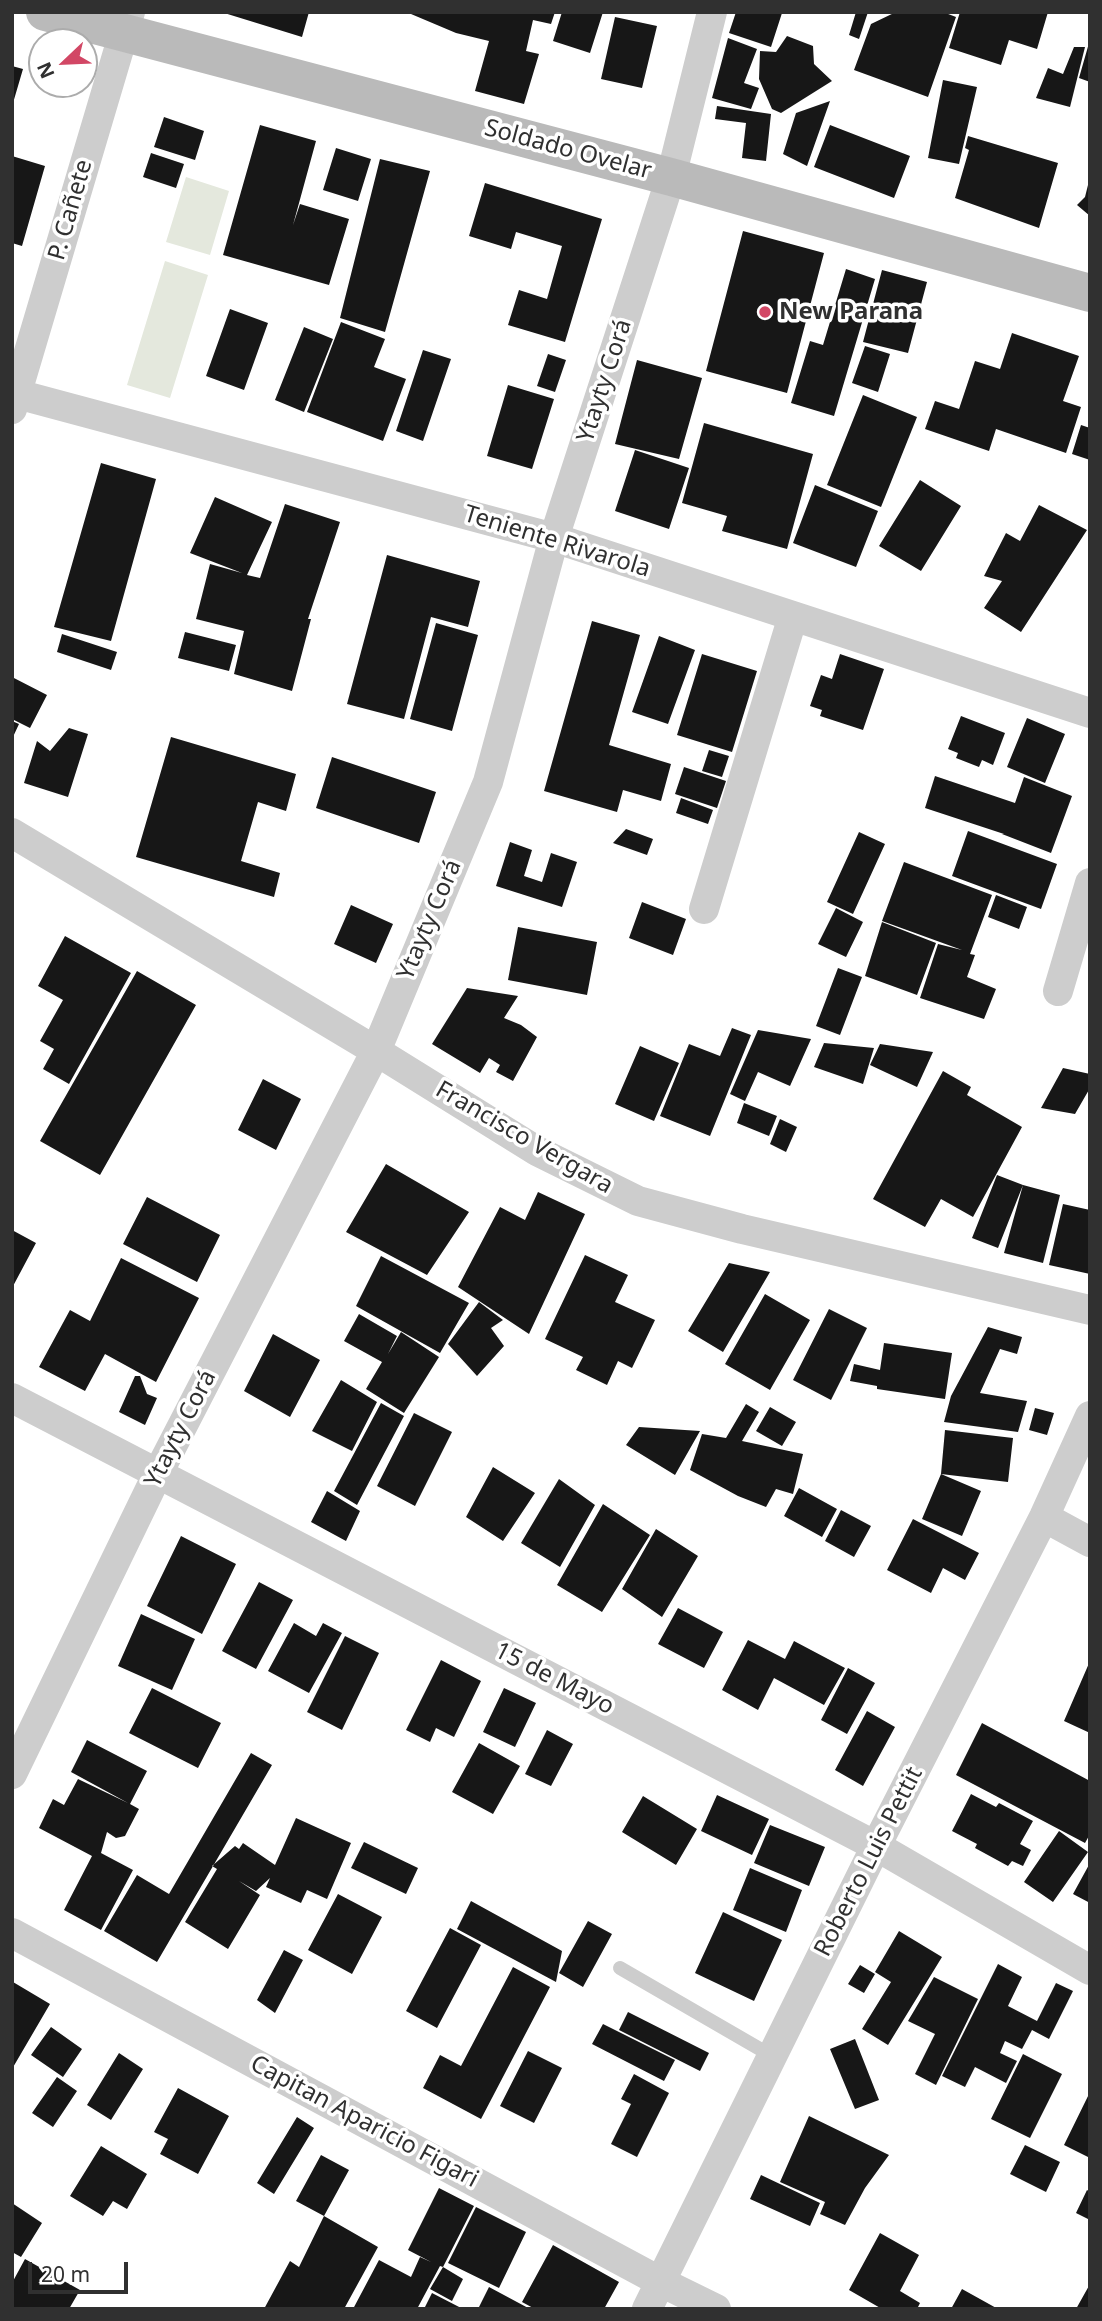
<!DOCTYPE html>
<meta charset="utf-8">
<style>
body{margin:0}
#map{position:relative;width:1102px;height:2321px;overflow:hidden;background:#fff;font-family:"Noto Sans",sans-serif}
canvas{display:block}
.frame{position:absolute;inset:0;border:14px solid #303030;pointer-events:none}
.north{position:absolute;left:28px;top:28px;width:70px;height:70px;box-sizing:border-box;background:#fff;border:2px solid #acacac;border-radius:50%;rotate:247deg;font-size:19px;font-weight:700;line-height:28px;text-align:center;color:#303030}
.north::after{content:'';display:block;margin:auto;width:24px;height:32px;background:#d24765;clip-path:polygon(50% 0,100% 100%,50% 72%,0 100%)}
.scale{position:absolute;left:28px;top:2262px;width:100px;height:32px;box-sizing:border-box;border:4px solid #303030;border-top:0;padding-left:9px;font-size:21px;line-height:24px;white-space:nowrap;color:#303030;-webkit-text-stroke:5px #fff;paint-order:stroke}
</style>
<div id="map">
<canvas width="1102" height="2321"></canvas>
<div class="frame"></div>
<div class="north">N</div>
<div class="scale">20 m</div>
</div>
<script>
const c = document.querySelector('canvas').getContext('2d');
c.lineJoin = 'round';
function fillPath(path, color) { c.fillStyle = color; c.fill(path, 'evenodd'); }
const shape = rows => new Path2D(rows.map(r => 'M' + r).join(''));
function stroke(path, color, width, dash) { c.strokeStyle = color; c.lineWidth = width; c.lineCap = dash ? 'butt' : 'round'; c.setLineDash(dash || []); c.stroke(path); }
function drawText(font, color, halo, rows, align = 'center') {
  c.font = font + ' "Noto Sans",sans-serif'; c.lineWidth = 7; c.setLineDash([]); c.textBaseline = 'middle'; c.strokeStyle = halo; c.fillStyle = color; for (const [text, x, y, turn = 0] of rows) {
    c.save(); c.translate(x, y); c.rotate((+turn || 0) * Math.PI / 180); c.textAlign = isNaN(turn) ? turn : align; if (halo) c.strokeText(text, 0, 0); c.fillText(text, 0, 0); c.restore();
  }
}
const green = shape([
 [186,177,229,191,210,255,166,242],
 [165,261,208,275,170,398,127,385]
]);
const building = shape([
 [221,12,309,12,302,37],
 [412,12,555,12,551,24,533,20,526,51,539,54,524,104,475,91,489,41,456,33,411,14],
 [562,12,603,12,590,53,553,41],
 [736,12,782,13,771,47,729,33],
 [856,12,868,12,859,39,849,35],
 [896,12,943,12,956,17,928,97,854,70,871,24],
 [960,12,1048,12,1037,49,1009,40,1001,65,949,48],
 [615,17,657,26,642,88,601,79],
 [787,36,813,46,814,64,832,81,781,113,772,109,759,79,760,51,776,52],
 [728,38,757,49,744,83,759,88,751,109,712,98],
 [1089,43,1090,43,1090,82,1079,78],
 [1074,47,1085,47,1070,107,1036,98,1048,68,1063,74],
 [12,66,23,69,13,103,12,102],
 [943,80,977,87,959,164,928,158],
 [830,101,807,166,783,154,796,113],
 [717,106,771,114,766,161,742,158,746,123,715,119],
 [164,117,204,131,195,160,154,147],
 [260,125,316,141,293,225,300,204,349,219,329,285,223,255],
 [830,125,910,156,894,198,814,167],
 [968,136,1058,163,1039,228,955,198,969,150,965,148],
 [336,148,371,159,358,201,323,190],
 [151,153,184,164,176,188,143,177],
 [12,156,45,166,22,246,12,243],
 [380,159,430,171,385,332,340,318],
 [1089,181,1090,181,1090,216,1077,205,1085,197],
 [485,183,602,219,565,342,508,325,519,290,547,299,562,246,516,232,511,249,469,236],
 [743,231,824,253,787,393,706,371],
 [846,269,875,279,834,416,791,403,810,341,823,345],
 [882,270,927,282,908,353,863,342],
 [230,309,268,323,244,390,206,376],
 [341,322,385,339,374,367,406,379,383,441,307,412],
 [304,327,333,339,304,412,275,400],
 [1012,333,1079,356,1063,401,1081,407,1066,453,996,429,989,451,925,429,935,401,959,409,975,361,1000,369],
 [865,346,890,354,878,392,852,383],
 [423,350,451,359,423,441,396,431],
 [548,354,566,360,555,392,537,386],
 [637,360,702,378,679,459,615,444],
 [508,385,554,399,532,469,487,456],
 [863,395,917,417,881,507,827,485],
 [704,423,813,454,787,549,722,531,727,516,682,503],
 [1081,425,1090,428,1090,460,1072,454],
 [635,450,689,468,669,529,615,511],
 [101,463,156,479,111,641,54,627],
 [920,480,961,506,921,571,879,546],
 [815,485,878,511,856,567,793,543],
 [215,497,272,522,247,575,260,578,285,504,340,522,308,619,311,619,292,691,234,674,244,631,196,619,210,564,242,573,190,553],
 [1039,505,1087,530,1021,632,984,608,1002,581,984,576,1006,533,1020,541],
 [387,555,480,581,468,627,431,617,404,719,347,704],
 [592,621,640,635,609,745,671,764,661,801,623,790,617,812,544,791],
 [436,623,478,635,452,731,410,719],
 [185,632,236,645,229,671,178,658],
 [62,634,117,652,111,670,57,652],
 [659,636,695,650,668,724,632,712],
 [702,654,757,671,732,752,677,735],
 [840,654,884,669,863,730,820,716,822,710,810,706,821,675,832,679],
 [12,677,47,695,30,728,12,719],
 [961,716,1005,733,993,765,982,760,979,767,956,758,958,753,948,749],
 [1027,718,1065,734,1045,783,1007,767],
 [12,721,19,724,12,739],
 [69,728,88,734,68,797,24,783,37,741,50,751],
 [171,737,296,774,286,811,258,802,241,861,280,873,274,897,136,857],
 [709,750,729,756,722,777,702,771],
 [332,757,436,792,419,843,316,808],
 [684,767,726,781,717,808,675,794],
 [935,776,1015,803,1024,777,1072,796,1051,853,1002,834,1004,834,925,808],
 [681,798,713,810,708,824,676,813],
 [626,829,653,839,647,855,613,843],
 [968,831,1057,864,1041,909,952,876],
 [859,832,885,844,853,914,827,902],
 [510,842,532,850,524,876,542,882,551,853,577,862,562,907,496,886],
 [904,862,992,895,970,954,975,955,967,977,996,989,984,1019,920,998,938,944,962,950,882,921],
 [996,895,1027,907,1019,929,988,917],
 [642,902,686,919,673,955,629,938],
 [351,905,393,924,376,963,334,944],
 [836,908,863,922,846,957,818,944],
 [882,922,936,943,917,995,865,976],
 [518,927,597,942,587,995,508,980],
 [65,936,131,973,69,1084,43,1069,54,1049,40,1041,63,1000,38,986],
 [838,968,862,977,840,1035,816,1026],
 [137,971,196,1005,100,1175,40,1141],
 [467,988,518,996,504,1018,521,1025,537,1037,513,1081,496,1072,500,1065,489,1058,480,1073,432,1044],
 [732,1028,751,1035,710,1136,660,1116,689,1044,720,1056],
 [758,1030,811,1039,790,1086,758,1072,745,1101,730,1094],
 [824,1043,874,1048,863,1084,814,1067],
 [880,1044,933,1052,917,1087,870,1065],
 [640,1046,679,1063,654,1121,615,1104],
 [1063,1068,1090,1074,1090,1088,1075,1114,1041,1108],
 [943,1071,971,1087,967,1095,1022,1127,973,1217,941,1199,925,1227,873,1199],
 [263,1079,301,1099,276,1150,238,1130],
 [744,1103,777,1116,769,1136,737,1123],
 [780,1119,797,1127,786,1152,770,1144],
 [386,1164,469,1212,427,1275,346,1232],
 [997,1175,1023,1185,1060,1195,1043,1263,1004,1253,1023,1185,998,1248,972,1238],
 [538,1192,585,1214,529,1334,458,1287,500,1207,525,1220],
 [147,1197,220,1235,197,1282,123,1244],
 [1063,1204,1090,1210,1090,1274,1049,1265],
 [12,1230,36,1243,12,1288],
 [585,1255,628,1275,615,1302,655,1320,632,1368,618,1361,607,1385,576,1370,583,1357,545,1339],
 [381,1256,469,1303,440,1353,356,1306],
 [121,1258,199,1298,156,1382,105,1354,85,1391,39,1367,70,1310,90,1321],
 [729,1263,770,1272,723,1352,688,1331],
 [765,1294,810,1320,770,1390,725,1364],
 [479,1302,503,1320,491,1328,504,1346,477,1376,448,1344],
 [829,1309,867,1328,831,1400,793,1380],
 [359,1314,397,1336,388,1354,401,1332,439,1357,404,1413,366,1389,382,1362,344,1341],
 [988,1327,1022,1337,1017,1354,1000,1349,980,1393,1027,1401,1018,1432,944,1422,951,1396],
 [273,1334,320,1360,290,1417,244,1391],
 [884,1343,952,1353,945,1399,877,1389,877,1386,850,1381,854,1364,880,1370],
 [135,1376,140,1376,147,1394,157,1398,145,1425,119,1412],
 [341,1380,377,1402,352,1451,312,1431],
 [381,1403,404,1416,357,1505,334,1491],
 [746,1404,759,1412,742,1441,803,1454,793,1494,776,1489,766,1507,738,1496,690,1470,702,1434,726,1438],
 [770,1407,796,1422,782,1446,756,1431],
 [1035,1408,1054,1413,1047,1435,1029,1430],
 [414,1413,452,1432,415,1506,377,1486],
 [639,1427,700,1431,675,1475,626,1445],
 [945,1430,1013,1438,1008,1482,941,1474],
 [493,1467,535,1493,503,1541,466,1517],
 [941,1474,981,1491,962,1536,922,1519],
 [559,1479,595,1505,560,1567,521,1543],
 [799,1488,837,1509,822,1537,784,1516],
 [327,1491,360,1511,346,1541,311,1522],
 [603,1504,650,1535,602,1612,557,1585],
 [841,1510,871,1526,854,1557,825,1541],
 [913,1519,979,1553,965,1580,943,1568,931,1593,887,1570],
 [656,1529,698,1556,662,1617,622,1589],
 [181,1536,236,1564,202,1634,147,1606],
 [259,1582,293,1600,256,1669,222,1651],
 [678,1608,723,1632,704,1668,658,1644],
 [141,1614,195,1639,172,1690,118,1666],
 [294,1623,316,1636,323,1623,342,1633,309,1693,268,1671],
 [345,1636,379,1653,342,1730,307,1712],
 [748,1640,785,1659,794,1641,845,1668,824,1705,774,1678,758,1710,722,1690],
 [441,1660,481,1681,454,1737,436,1728,430,1742,406,1730],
 [1090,1661,1090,1733,1064,1721],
 [848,1668,875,1683,847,1734,821,1720],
 [152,1688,221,1723,198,1768,129,1733],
 [504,1688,536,1703,515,1747,483,1732],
 [867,1711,895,1727,863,1786,835,1770],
 [982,1723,1090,1781,1090,1834,1085,1843,956,1775],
 [547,1730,573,1744,551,1786,525,1774],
 [87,1740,147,1771,130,1804,139,1809,125,1836,116,1838,107,1832,101,1853,133,1870,101,1930,64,1910,92,1856,39,1828,53,1799,64,1805,78,1779,128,1803,71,1772],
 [479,1743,520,1766,493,1814,452,1792],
 [251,1753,272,1765,157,1962,104,1931,137,1875,169,1894],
 [971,1794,996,1807,999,1803,1033,1821,1020,1844,1031,1850,1023,1866,1012,1861,1008,1866,975,1848,977,1844,952,1831],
 [717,1795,769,1819,752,1855,701,1831],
 [643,1796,697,1829,676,1865,622,1832],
 [296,1818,351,1843,327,1899,307,1890,301,1903,266,1887,270,1878,256,1891,239,1881,260,1895,228,1949,185,1922,217,1869,212,1866,235,1846,239,1849,243,1843,275,1865],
 [770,1825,825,1847,809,1886,754,1863],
 [1059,1831,1088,1852,1053,1902,1024,1882],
 [364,1842,418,1868,406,1894,351,1868],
 [1090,1863,1090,1903,1073,1894],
 [750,1868,802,1890,786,1932,733,1910],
 [338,1894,382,1917,352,1974,308,1950],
 [471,1901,562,1951,556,1982,457,1929],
 [723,1912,782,1940,754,2001,695,1973],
 [588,1921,612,1934,583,1987,559,1973],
 [450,1928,481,1945,437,2028,406,2011],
 [899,1931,942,1957,888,2045,862,2029,891,1982,875,1972],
 [284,1950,303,1960,275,2013,257,2000],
 [998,1964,1022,1977,1008,2006,1037,2021,1056,1983,1073,1991,1049,2039,1032,2030,1022,2049,1005,2041,1000,2053,1017,2061,1006,2083,975,2067,965,2087,942,2076],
 [860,1965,875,1974,864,1993,848,1984],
 [513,1967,550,1987,481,2119,423,2088,440,2055,461,2066],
 [934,1977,978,1999,936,2085,915,2074,935,2034,908,2021],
 [13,1982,50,2004,12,2069,12,1984],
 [628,2012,709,2053,700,2071,619,2030],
 [603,2024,675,2060,664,2081,592,2044],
 [51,2027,82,2049,63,2077,31,2055],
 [855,2039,879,2100,855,2109,830,2049],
 [528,2051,562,2068,534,2123,500,2106],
 [119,2053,143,2069,111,2120,87,2105],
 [1023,2054,1062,2074,1030,2138,991,2119],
 [634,2074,669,2093,637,2157,611,2144,631,2104,621,2099],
 [57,2077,77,2091,53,2127,32,2113],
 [178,2088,229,2116,198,2174,160,2154,168,2139,154,2132],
 [1090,2092,1090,2158,1064,2145],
 [809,2116,889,2155,865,2188,845,2225,820,2214,825,2202,780,2182],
 [297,2117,314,2128,274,2194,257,2183],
 [1025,2145,1060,2162,1046,2192,1010,2174],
 [101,2146,147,2174,127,2209,113,2201,103,2216,70,2196],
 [321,2155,349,2170,324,2216,296,2201],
 [761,2175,820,2203,810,2226,750,2199],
 [439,2188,474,2206,443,2267,440,2266,417,2309,353,2309,379,2260,411,2277,420,2257,431,2262,408,2250],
 [1087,2190,1090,2192,1090,2220,1076,2213],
 [12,2203,42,2223,21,2257,12,2252],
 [476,2207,526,2232,499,2288,448,2263],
 [324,2216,378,2247,344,2309,264,2309,290,2261,299,2267],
 [880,2233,919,2255,900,2291,920,2303,917,2309,882,2309,849,2290],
 [553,2245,619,2282,604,2309,535,2309,522,2302],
 [25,2259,80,2290,69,2309,12,2309,12,2283],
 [443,2267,463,2279,452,2301,430,2289],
 [1090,2284,1090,2309,1076,2309],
 [489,2287,530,2309,478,2309],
 [962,2289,998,2309,951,2309],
 [432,2293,463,2309,424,2309]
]);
const lane = shape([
 [620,1968,772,2056]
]);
const street = shape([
 [17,394,554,538,1090,713],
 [12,409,130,12],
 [12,833,376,1051,537,1151,638,1201,742,1229,1090,1310],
 [704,909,793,616],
 [1058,991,1090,883],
 [12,1398,876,1846,1090,1970],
 [1044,1517,1090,1542],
 [12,1774,157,1475,376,1051,488,782,554,538,671,177,712,12],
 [12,1933,661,2282,716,2309],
 [647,2309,876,1846,1044,1517,1090,1416]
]);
const secondary = shape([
 [45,12,671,177,1090,293]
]);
const markers = [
 [765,312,7,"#d24765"]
];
const streetNames = [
 ["Soldado Ovelar",568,150,15],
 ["P. Cañete",71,210,-74],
 ["Ytayty Corá",605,381,-72],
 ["Teniente Rivarola",557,542,17],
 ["Ytayty Corá",430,920,-67],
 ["Francisco Vergara",524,1138,30],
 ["Ytayty Corá",181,1429,-63],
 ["15 de Mayo",554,1679,27],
 ["Roberto Luis Pettit",869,1862,-63],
 ["Capitan Aparicio Figari",364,2122,28]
];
const poiNames = [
 ["New Parana",779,312]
];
fillPath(green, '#e4e8dd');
fillPath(building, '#171717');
stroke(lane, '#cdcdcd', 14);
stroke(street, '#cdcdcd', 30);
stroke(secondary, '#bababa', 38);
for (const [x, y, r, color] of markers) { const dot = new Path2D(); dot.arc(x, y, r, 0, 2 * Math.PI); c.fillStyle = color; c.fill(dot); stroke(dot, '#fff', 2.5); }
drawText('24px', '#303030', '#fff', streetNames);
drawText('bold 24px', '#303030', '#fff', poiNames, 'left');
</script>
